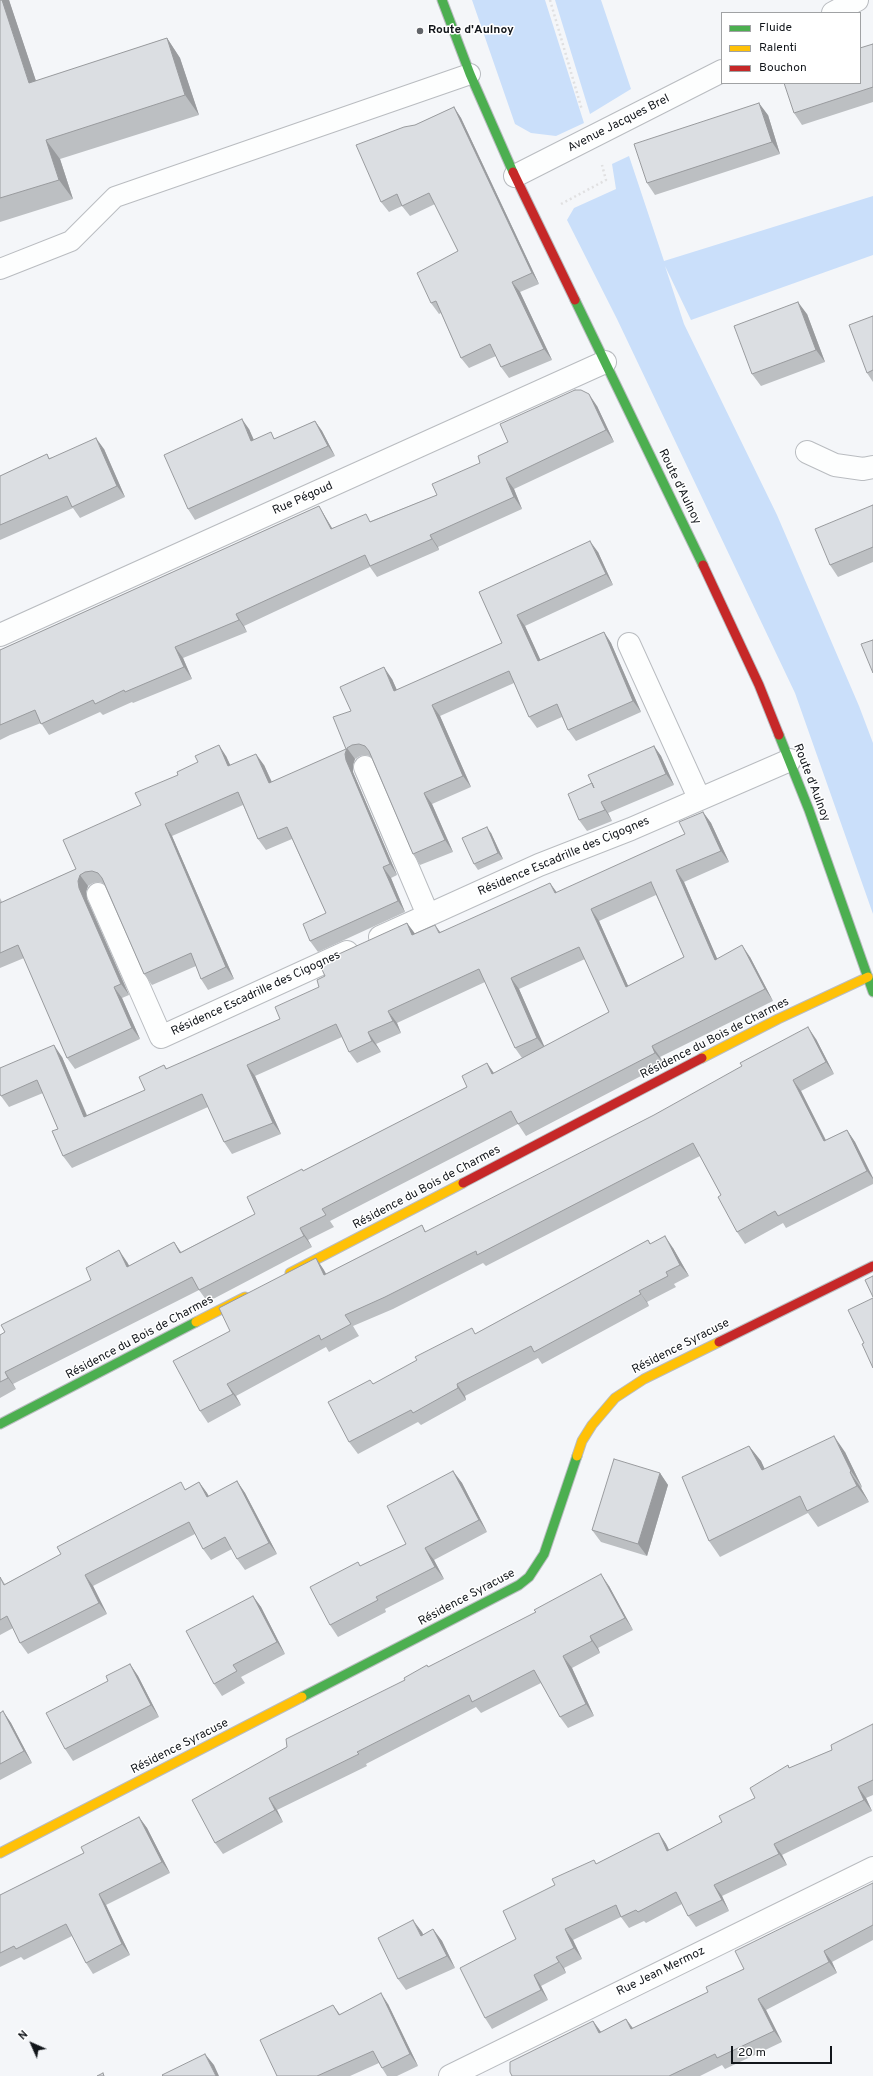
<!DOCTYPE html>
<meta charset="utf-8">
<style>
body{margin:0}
#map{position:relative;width:873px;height:2076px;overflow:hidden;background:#f4f6f9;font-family:Overpass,sans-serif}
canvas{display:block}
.legend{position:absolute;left:721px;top:12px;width:140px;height:72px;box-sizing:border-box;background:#fff;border:1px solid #a0a2a4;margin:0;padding:5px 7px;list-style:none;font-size:12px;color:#12161b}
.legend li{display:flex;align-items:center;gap:8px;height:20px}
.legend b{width:20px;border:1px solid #a0a2a4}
.north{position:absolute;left:12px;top:2024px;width:40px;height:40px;-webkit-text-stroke:3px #fff;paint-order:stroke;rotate:315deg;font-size:11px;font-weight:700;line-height:16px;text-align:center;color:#12161b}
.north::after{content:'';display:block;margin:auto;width:14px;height:18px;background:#12161b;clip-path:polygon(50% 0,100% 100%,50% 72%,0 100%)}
.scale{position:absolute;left:731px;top:2046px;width:101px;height:18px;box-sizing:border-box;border:2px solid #12161b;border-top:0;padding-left:5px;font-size:12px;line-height:14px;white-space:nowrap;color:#12161b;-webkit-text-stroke:3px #fff;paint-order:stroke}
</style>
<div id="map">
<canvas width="873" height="2076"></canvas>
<ul class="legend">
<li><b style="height:5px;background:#4caf50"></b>Fluide</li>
<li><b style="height:5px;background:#ffc107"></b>Ralenti</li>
<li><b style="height:5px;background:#c62828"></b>Bouchon</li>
</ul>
<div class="north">N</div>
<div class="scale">20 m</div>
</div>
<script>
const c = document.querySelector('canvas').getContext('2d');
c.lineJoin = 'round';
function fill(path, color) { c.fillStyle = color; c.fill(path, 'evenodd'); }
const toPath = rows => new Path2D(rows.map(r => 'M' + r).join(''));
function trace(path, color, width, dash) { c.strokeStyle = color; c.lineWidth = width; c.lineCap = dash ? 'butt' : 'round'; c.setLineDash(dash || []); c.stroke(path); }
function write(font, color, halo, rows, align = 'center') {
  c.font = font + ' Overpass,sans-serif'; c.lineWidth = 3; c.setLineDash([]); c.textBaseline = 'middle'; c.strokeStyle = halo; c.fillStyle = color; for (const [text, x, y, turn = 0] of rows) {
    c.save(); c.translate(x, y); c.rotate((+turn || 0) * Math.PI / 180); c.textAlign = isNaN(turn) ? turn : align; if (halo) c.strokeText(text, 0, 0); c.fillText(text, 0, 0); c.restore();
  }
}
fill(toPath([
 [472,0,545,0,584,123,556,136,531,133,515,124],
 [555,0,601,0,631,89,590,114],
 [629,156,664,261,873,196,873,255,691,320,665,266,684,324,777,515,859,706,873,743,873,914,795,693,617,319,567,220,574,208,616,189,612,164]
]), '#cadffa');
const lane = toPath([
 [0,269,71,241,115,197,470,74]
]);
const street = toPath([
 [833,13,857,0],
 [515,176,722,71],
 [807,452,835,465,863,469,873,467],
 [0,635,605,362],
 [629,644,699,798],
 [365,767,428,915],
 [98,894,161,1037,347,952],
 [380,937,539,865,631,829,790,760],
 [450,2076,873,1868]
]);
const fast = toPath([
 [442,0,470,74,513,172],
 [575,300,703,565],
 [779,735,809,810,873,992],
 [0,1424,196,1322],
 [302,1697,519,1585,529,1577,544,1554,577,1456]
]);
const slow = toPath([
 [702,1058,778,1019,868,977],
 [290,1273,463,1183],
 [196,1322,245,1297],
 [577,1456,582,1441,592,1425,615,1398,644,1379,719,1342],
 [0,1853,302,1697]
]);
const jam = toPath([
 [513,172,575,300],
 [703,565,759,685,779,735],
 [463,1183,702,1058],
 [719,1342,873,1266]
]);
trace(lane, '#b9bcc0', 22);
trace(street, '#b9bcc0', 24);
trace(fast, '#b9bcc0', 11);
trace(slow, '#b9bcc0', 11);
trace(jam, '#b9bcc0', 11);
trace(toPath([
 [550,0,582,110],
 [561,204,606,180,602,165]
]), '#e0e0e1', 2.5, [2, 3]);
trace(lane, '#fdfefe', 20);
trace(street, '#fdfefe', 22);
trace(fast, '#4caf50', 9);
trace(slow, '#ffc107', 9);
trace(jam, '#c62828', 9);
fill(toPath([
 [0,0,9,0,36,81,167,38,180,58,199,115,60,159,73,199,0,222],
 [873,44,873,102,802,125,794,113],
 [454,107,461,118,539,284,520,292,552,360,509,378,501,367,496,356,469,368,461,358,441,313,439,314,431,303,458,251,435,204,410,216,402,206,389,212,381,202,415,125],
 [768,115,780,154,655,195,647,183],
 [807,314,825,362,761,386,752,374],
 [873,316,873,382,867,373],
 [597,406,614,442,514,489,522,509,438,547,439,550,377,577,370,567,244,626,247,632,183,658,192,679,133,703,132,702,103,715,100,712,49,735,41,723,10,735,0,740,0,650,319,506,326,518,332,528,371,521,437,495,480,463],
 [315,421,322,431,335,456,195,520,188,509,249,429,253,440,276,438],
 [104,449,125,497,80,518,73,508,0,540,0,476,47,454,49,458],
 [873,505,873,562,838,577,830,565],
 [598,552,613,585,525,626,540,660,604,632,611,643,641,712,576,741,568,730,562,717,537,728,529,717,514,683,440,716,471,787,432,804,453,852,420,865,413,854,371,757,367,755,360,756,355,759,353,765,353,772,397,875,391,878,405,912,318,952,310,941,326,913,292,839,266,850,258,839,243,805,172,836,234,979,208,990,201,979,196,966,152,985,144,974,104,884,100,882,93,883,88,886,86,892,87,899,129,995,122,998,140,1039,75,1069,67,1058,24,958,0,968,0,898,2,902,76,869,141,805,226,756,230,765,264,765,272,782,346,749,351,711,392,679,397,690,502,643,479,592],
 [654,746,661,756,674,785,608,813,612,821,587,831,579,820,592,783],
 [703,812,711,823,729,862,684,882,717,959,750,957,773,1001,660,1057,664,1064,526,1136,518,1124,330,1221,334,1227,308,1240,312,1247,215,1298,207,1301,199,1290,13,1384,16,1389,0,1398,0,1335,127,1262,129,1266,174,1242,181,1252,255,1214,303,1171,467,1087,487,1063,494,1073,522,1058,515,1048,485,982,397,1023,401,1033,376,1044,381,1052,357,1063,349,1052,342,1037,255,1076,281,1134,232,1154,224,1142,208,1107,72,1168,63,1156,58,1129,43,1093,9,1107,1,1096,62,1057,87,1115,145,1090,164,1065,167,1069,280,1019,319,987,325,976,407,923,415,934,440,932,557,893,685,834],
 [656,895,684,957,628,986,599,921],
 [585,959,609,1012,544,1047,519,989],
 [491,833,503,859,478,870,474,864],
 [816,1039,834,1074,801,1091,826,1140,847,1130,855,1142,873,1178,873,1184,786,1228,783,1223,745,1244,737,1232,721,1195,700,1156,486,1266,483,1263,393,1309,353,1326,359,1336,329,1352,326,1347,236,1396,241,1405,208,1423,200,1411,230,1331,316,1258,326,1274,422,1225,426,1232],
 [648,1240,651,1244,673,1248,689,1276,674,1284,676,1287,647,1302,649,1306,542,1364,538,1358,465,1396,466,1400,421,1425,418,1422,358,1454,349,1442,373,1384,475,1334],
 [749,1446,761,1461,764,1469,845,1452,862,1487,861,1488,869,1502,818,1527,808,1513,720,1557,709,1541],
 [453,1471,462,1483,487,1532,434,1560,444,1579,385,1609,386,1612,338,1637,330,1625,360,1566,406,1544],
 [660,1473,668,1485,647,1556,601,1542,592,1530],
 [237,1481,245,1493,277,1554,245,1570,237,1559,232,1549,211,1560,203,1549,195,1534,93,1586,107,1614,28,1654,20,1643,13,1628,0,1635,0,1577,5,1584,199,1482,209,1496],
 [609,1586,633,1630,598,1648,600,1653,572,1668,594,1716,568,1728,560,1717,541,1683,481,1713,476,1707,366,1764,367,1766,277,1810,283,1822,223,1854,215,1843,287,1747,428,1667],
 [253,1596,261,1607,285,1654,241,1677,245,1683,222,1696,214,1684],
 [130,1664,138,1676,159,1717,73,1761,65,1749,108,1681],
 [3,1711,11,1723,32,1763,0,1780,0,1713],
 [873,1724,873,1795,866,1798,872,1811,782,1855,787,1865,722,1896,729,1911,696,1927,688,1916,682,1904,646,1923,644,1921,629,1928,621,1917,573,1940,582,1959,564,1968,566,1973,541,1986,548,2000,492,2029,485,2018,516,1939,596,1864,659,1833,666,1844,669,1850,722,1822,755,1798,788,1765,789,1768,832,1750],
 [139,1817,147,1828,170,1873,106,1905,130,1955,93,1974,86,1963,72,1936,24,1960,21,1957,0,1967,0,1895,84,1853],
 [873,1883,873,1940,832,1962,837,1973,766,2010,782,2042,725,2069,722,2065,700,2076,512,2076,593,2021,601,2032,626,2019,633,2028,708,1992],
 [433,1929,442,1941,455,1968,406,1990,398,1979,422,1932,423,1935],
 [388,2004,418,2066,397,2076,387,2076,382,2068,379,2063,350,2076,277,2076,340,2014]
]), '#bcbfc2');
fill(toPath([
 [2,0,9,0,43,102,29,83],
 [167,38,180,58,199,115,185,95],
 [759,103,768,115,780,154,772,142],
 [454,107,461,118,539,284,532,273],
 [46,140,60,159,73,199,59,180],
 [512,282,520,292,552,360,544,349],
 [798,302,807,314,825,362,816,350],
 [589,394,597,406,614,442,606,430],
 [242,419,249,429,259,451,251,441],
 [315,421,322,431,335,456,328,446],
 [96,438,104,449,125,497,117,486],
 [506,478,514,489,522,509,514,497],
 [319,506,326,518,339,540,331,529],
 [430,535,438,547,439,550,432,539],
 [590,541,598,552,613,585,606,574],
 [236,614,244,626,247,632,239,620],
 [517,615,525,626,546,672,538,661],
 [604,632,611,643,641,712,633,701],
 [175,647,183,658,192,679,184,667],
 [384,667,392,679,402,702,394,691],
 [432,705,440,716,471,787,463,776],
 [219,745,226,756,236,777,228,766],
 [654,746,661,756,674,785,666,774],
 [347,748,355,759,353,765,353,772,397,875,390,864,346,760,345,754],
 [256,754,264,765,277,794,269,783],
 [424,793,432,804,453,852,445,840],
 [601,802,608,813,612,821,605,810],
 [703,812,711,823,729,862,721,851],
 [165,824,172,836,234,979,226,967],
 [487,827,491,833,503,859,498,853],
 [383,867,391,878,405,912,398,901],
 [676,870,684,882,723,972,715,960],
 [80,875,88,886,86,892,87,899,129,995,121,984,79,888,78,881],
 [550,883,558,894,555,893],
 [591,909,599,921,634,999,626,987],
 [407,923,416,935,412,935],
 [435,925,443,936,439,933],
 [742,945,750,957,773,1001,765,989],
 [511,978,519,989,546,1050,537,1038],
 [114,987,122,998,140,1039,132,1028],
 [388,1011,397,1023,401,1033,393,1021],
 [808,1027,816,1039,834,1074,826,1062],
 [368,1032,376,1044,381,1052,372,1041],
 [54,1045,62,1057,92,1128,84,1117],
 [652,1046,660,1057,664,1064,655,1053],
 [487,1063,495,1075,492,1074],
 [247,1065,255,1076,281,1134,273,1123],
 [793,1080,801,1091,832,1153,824,1141],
 [847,1130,855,1142,873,1178,873,1179,867,1171],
 [300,1228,308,1240,312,1247,304,1236],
 [665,1236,673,1248,689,1276,680,1265],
 [174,1242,182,1254,180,1253],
 [119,1250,127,1262,136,1278,127,1267],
 [316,1258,324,1270,333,1287,324,1275],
 [639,1291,647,1302,649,1306],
 [5,1372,13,1384,16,1389,8,1378],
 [227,1384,236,1396,241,1405,233,1394],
 [457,1384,465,1396,466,1400,458,1388],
 [834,1436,845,1452,862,1487,851,1471],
 [749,1446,761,1461,773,1486,762,1470],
 [453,1471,462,1483,487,1532,479,1520],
 [850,1472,861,1488,869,1502,857,1486],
 [660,1473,668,1485,647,1556,638,1544],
 [237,1481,245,1493,277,1554,269,1543],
 [199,1482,207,1493,215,1509,207,1497],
 [425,1548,434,1560,444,1579,435,1567],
 [601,1574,609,1586,633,1630,625,1618],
 [85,1575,93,1586,107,1614,99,1603],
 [253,1596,261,1607,285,1654,277,1642],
 [590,1636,598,1648,600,1653,592,1641],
 [563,1656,572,1668,594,1716,586,1704],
 [130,1664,138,1676,159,1717,151,1705],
 [3,1711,11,1723,32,1763,24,1751],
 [858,1787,866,1798,872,1811,864,1800],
 [269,1798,277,1810,283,1822,275,1810],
 [139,1817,147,1828,170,1873,162,1862],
 [659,1833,666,1844,675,1862,667,1851],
 [774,1844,782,1855,787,1865,779,1854],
 [714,1885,722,1896,729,1911,722,1900],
 [99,1894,106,1905,130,1955,122,1944],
 [413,1920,422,1932,429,1948,421,1936],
 [433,1929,442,1941,455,1968,447,1956],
 [565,1929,573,1940,582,1959,574,1948],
 [824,1951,832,1962,837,1973,829,1962],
 [556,1957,564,1968,566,1973,559,1962],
 [534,1975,541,1986,548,2000,541,1990],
 [381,1993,388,2004,418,2066,410,2054],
 [758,1999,766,2010,782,2042,774,2031],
 [333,2005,341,2016,339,2015],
 [626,2019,634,2030,631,2029],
 [593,2021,601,2032,599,2033],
 [205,2054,214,2065,219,2076,216,2076]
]), '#999b9e');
const building = toPath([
 [0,0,2,0,29,83,167,38,185,95,46,140,59,180,0,198,0,0],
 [873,44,873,87,794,113,784,83,860,83,860,48,873,44],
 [759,103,772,142,647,183,634,144,759,103],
 [454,107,532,273,512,282,544,349,501,367,490,344,461,358,436,301,431,303,417,273,458,251,429,193,402,206,397,194,381,202,356,145,404,127,415,125,454,107],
 [798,302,816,350,752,374,734,326,798,302],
 [873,316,873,370,867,373,849,325,873,316],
 [575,390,581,390,589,394,606,430,506,478,514,497,430,535,432,539,370,566,365,555,236,614,239,620,175,647,184,667,125,692,124,690,95,704,93,700,41,724,35,710,0,725,0,650,319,506,331,529,366,514,370,522,437,495,432,484,480,463,478,456,508,442,500,424,575,390],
 [242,419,251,441,271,432,274,439,315,421,328,446,188,509,164,455,242,419],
 [96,438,117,486,72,507,67,496,0,525,0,476,47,454,49,459,96,438],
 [873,505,873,547,830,565,815,529,873,505],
 [590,541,606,574,517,615,538,661,604,632,633,701,568,730,557,704,529,717,509,671,432,705,463,776,424,793,445,840,413,854,369,751,365,746,359,744,352,745,347,748,345,754,346,760,390,864,383,867,398,901,310,941,303,924,326,913,287,827,258,839,238,792,165,824,226,967,201,979,191,953,144,974,102,878,98,873,92,871,85,872,80,875,78,881,79,888,121,984,114,987,132,1028,67,1058,18,945,0,953,0,903,76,869,63,840,141,805,135,793,178,775,177,772,198,762,195,756,219,745,228,766,256,754,269,783,346,749,333,717,351,711,340,687,384,667,394,691,502,643,479,592,590,541],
 [873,640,873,673,861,644,873,640],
 [654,746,666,774,601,802,605,810,579,820,568,794,592,783,594,788,588,775,654,746],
 [703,812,721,851,676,870,715,960,742,945,765,989,652,1046,655,1053,518,1124,511,1111,322,1209,326,1215,300,1228,304,1236,207,1286,199,1290,192,1277,5,1372,8,1378,0,1382,0,1335,5,1332,1,1325,91,1280,86,1268,119,1250,127,1267,174,1242,180,1253,255,1214,247,1197,302,1169,303,1171,467,1087,462,1076,487,1063,492,1074,609,1012,579,947,511,978,537,1038,515,1048,479,969,388,1011,393,1021,368,1032,372,1041,349,1052,336,1024,247,1065,273,1123,224,1142,202,1094,63,1156,52,1131,58,1129,37,1080,1,1096,0,1094,0,1068,54,1045,84,1117,145,1090,139,1077,164,1065,166,1069,280,1019,275,1007,319,987,317,980,325,976,319,963,407,923,412,935,435,925,439,933,550,883,555,893,685,834,679,822,703,812],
 [651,882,684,957,626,987,591,909,651,882],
 [487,827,498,853,474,864,462,838,487,827],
 [808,1027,826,1062,793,1080,824,1141,847,1130,867,1171,778,1216,775,1211,737,1232,718,1197,721,1195,693,1143,477,1255,476,1251,385,1297,345,1315,351,1324,321,1340,319,1335,227,1384,233,1394,200,1411,173,1361,230,1331,219,1308,316,1258,324,1275,422,1225,425,1232,654,1115,742,1066,740,1063,808,1027],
 [665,1236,680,1265,666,1272,668,1276,639,1291,641,1294,534,1352,531,1346,457,1384,458,1388,413,1413,411,1410,349,1442,328,1402,370,1380,373,1384,417,1360,415,1357,472,1328,475,1334,648,1240,650,1244,665,1236],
 [873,1276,873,1297,865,1280,873,1276],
 [873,1298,873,1368,862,1344,864,1343,848,1310,873,1298],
 [834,1436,851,1471,850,1472,857,1486,807,1511,800,1496,709,1541,682,1477,749,1446,762,1470,834,1436],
 [614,1459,660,1473,638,1544,592,1530,614,1459],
 [453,1471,479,1520,425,1548,435,1567,376,1597,378,1600,330,1625,310,1587,358,1562,360,1566,406,1544,387,1506,453,1471],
 [237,1481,269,1543,237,1559,225,1537,203,1549,189,1522,85,1575,99,1603,20,1643,7,1616,0,1620,0,1577,4,1585,61,1554,57,1547,181,1482,185,1490,199,1482,207,1497,237,1481],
 [601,1574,625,1618,590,1636,592,1641,563,1656,586,1704,560,1717,534,1670,472,1702,469,1695,357,1752,359,1754,269,1798,275,1810,215,1843,192,1800,287,1747,286,1739,405,1680,404,1678,427,1665,428,1667,536,1612,534,1610,601,1574],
 [253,1596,277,1642,233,1665,237,1671,214,1684,186,1631,253,1596],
 [130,1664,151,1705,65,1749,46,1713,108,1681,106,1676,130,1664],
 [3,1711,24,1751,0,1764,0,1713,3,1711],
 [873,1724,873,1780,858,1787,864,1800,774,1844,779,1854,714,1885,722,1900,688,1916,676,1892,638,1912,636,1910,621,1917,616,1905,565,1929,574,1948,556,1957,559,1962,534,1975,541,1990,485,2018,460,1968,516,1939,503,1911,555,1885,552,1879,594,1860,596,1864,655,1834,659,1833,667,1851,722,1822,719,1816,755,1798,750,1788,788,1765,789,1768,832,1750,831,1745,873,1724],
 [139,1817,162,1862,99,1894,122,1944,86,1963,66,1924,16,1949,14,1946,0,1953,0,1895,84,1853,81,1847,139,1817],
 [873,1883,873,1925,824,1951,829,1962,758,1999,774,2031,717,2058,715,2054,669,2076,512,2076,510,2072,510,2062,593,2021,599,2033,626,2019,631,2029,708,1992,706,1987,744,1969,735,1951,873,1883],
 [413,1920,421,1936,433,1929,447,1956,398,1979,378,1938,413,1920],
 [381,1993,410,2054,382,2068,373,2051,317,2076,277,2076,260,2040,333,2005,339,2015,381,1993],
 [205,2054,216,2076,163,2076,162,2075,205,2054],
 [103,2073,104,2076,97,2076,103,2073]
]);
fill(building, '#dbdee2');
trace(building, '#999b9e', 1);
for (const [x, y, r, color] of [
 [420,31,4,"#616469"]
]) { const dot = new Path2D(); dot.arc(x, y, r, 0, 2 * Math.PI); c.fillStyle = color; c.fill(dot); trace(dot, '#fff', 1.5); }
write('bold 12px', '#12161b', '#fff', [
 ["Route d'Aulnoy",428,31]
], 'left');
write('12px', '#12161b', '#fff', [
 ["Avenue Jacques Brel",619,124,-27],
 ["Route d'Aulnoy",679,487,64],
 ["Rue Pégoud",303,499,-24],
 ["Route d'Aulnoy",811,783,69],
 ["Résidence Escadrille des Cigognes",564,857,-23],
 ["Résidence Escadrille des Cigognes",256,994,-25],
 ["Résidence du Bois de Charmes",715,1039,-27],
 ["Résidence du Bois de Charmes",427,1188,-28],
 ["Résidence du Bois de Charmes",140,1338,-28],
 ["Résidence Syracuse",681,1347,-27],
 ["Résidence Syracuse",467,1598,-28],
 ["Résidence Syracuse",180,1747,-27],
 ["Rue Jean Mermoz",661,1972,-26]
]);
</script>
